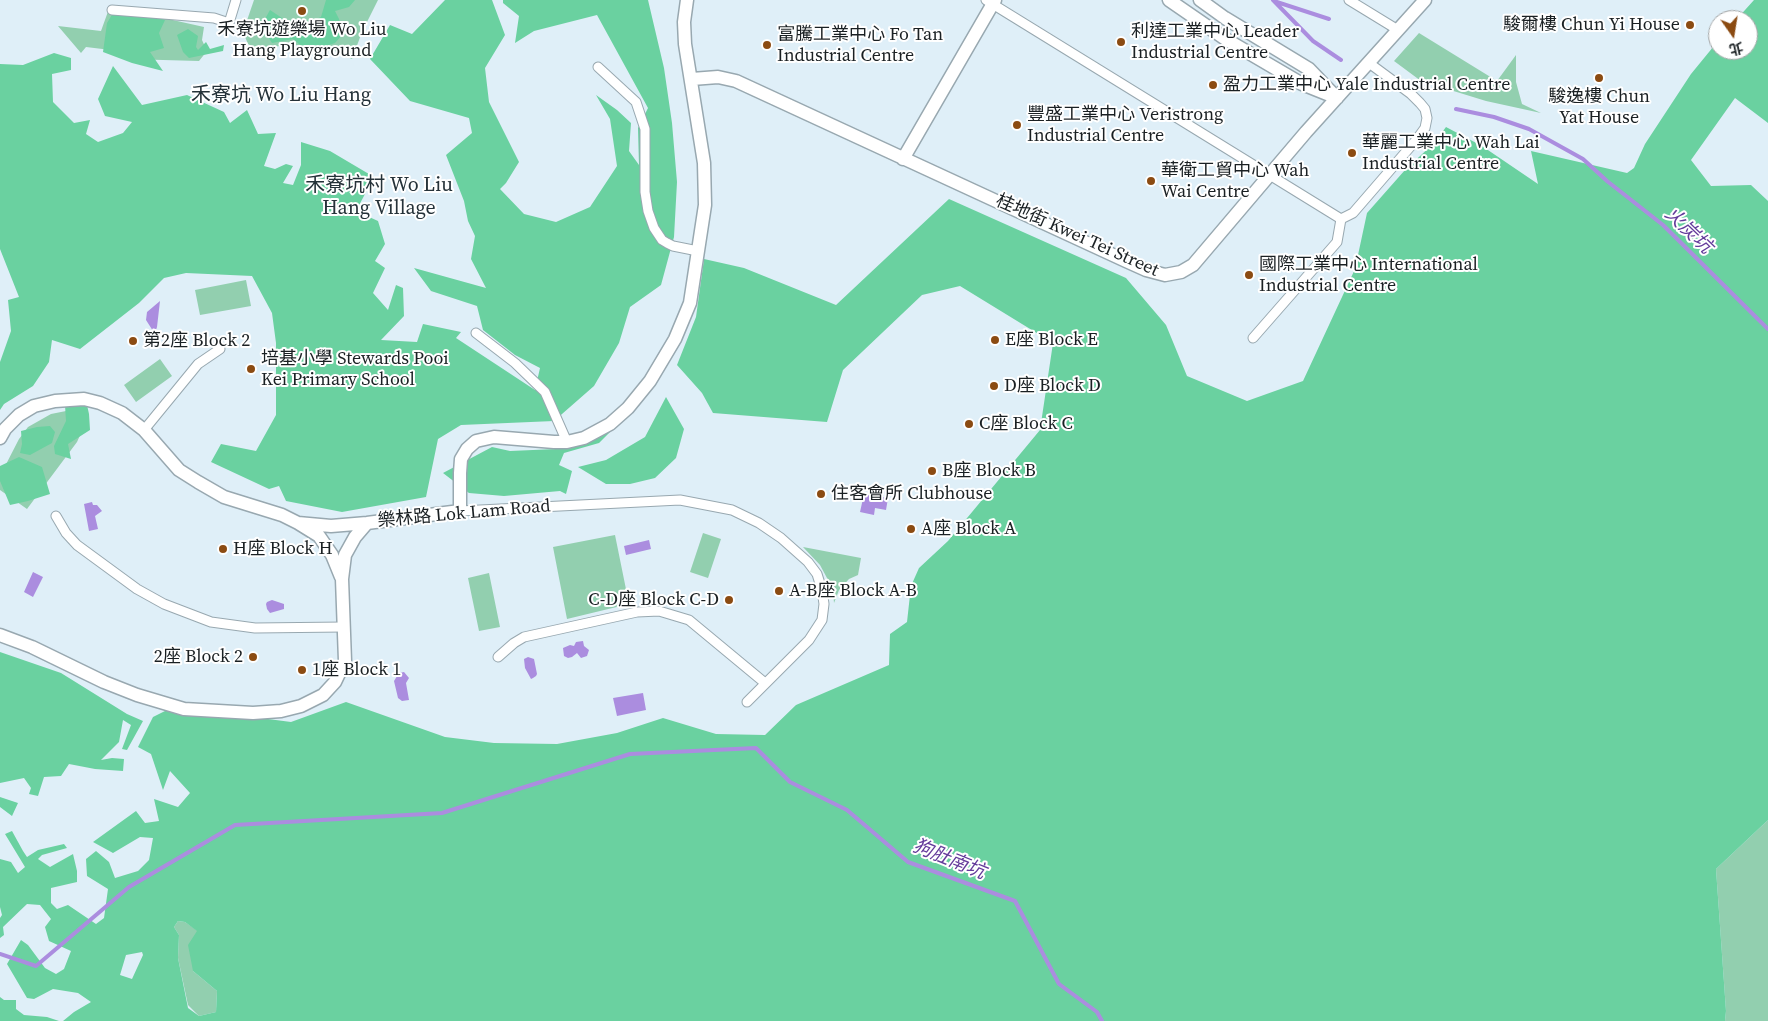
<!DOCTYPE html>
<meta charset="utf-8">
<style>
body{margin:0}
#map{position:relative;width:1768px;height:1021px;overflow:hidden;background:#dfeff8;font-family:"Source Serif 4","Noto Sans TC",serif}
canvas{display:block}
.north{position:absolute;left:1708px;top:10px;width:50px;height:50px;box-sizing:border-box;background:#fff;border:1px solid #a3a6a7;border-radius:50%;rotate:167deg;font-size:14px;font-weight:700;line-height:20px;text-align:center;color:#1a2023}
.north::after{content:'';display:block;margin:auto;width:18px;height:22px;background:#8b4b12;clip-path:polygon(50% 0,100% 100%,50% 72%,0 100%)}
</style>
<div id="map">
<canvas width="1768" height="1021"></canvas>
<div class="north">北</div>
</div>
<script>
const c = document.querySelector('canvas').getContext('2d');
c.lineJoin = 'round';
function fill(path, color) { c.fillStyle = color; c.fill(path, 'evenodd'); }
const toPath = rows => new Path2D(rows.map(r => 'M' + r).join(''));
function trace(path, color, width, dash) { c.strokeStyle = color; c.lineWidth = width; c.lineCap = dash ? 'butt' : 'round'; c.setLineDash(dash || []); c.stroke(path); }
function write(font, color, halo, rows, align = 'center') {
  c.font = font + ' "Source Serif 4","Noto Sans TC",serif'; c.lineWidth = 4; c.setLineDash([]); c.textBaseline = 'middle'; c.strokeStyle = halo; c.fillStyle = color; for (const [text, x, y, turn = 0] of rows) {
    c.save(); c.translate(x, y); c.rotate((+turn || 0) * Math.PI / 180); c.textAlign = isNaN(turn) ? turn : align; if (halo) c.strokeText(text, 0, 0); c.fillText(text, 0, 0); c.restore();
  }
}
fill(toPath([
 [254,0,378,0,362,32,352,59,328,48,297,45,266,47,258,50,248,44,243,32],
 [110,6,204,27,202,40,207,51,199,61,127,59,127,52,86,47,81,53,58,26,101,31],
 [1419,33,1497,81,1516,55,1516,82,1522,104,1541,113,1486,101,1421,81,1394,61],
 [246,280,251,306,200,315,195,290],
 [160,359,172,376,136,402,124,385],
 [81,408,87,420,77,442,27,509,0,490,0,476,19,439,28,427,51,414],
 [703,533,721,539,708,578,690,572],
 [615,535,629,604,567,619,553,547],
 [803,547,861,558,858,575,849,579,839,590,834,603,833,591,827,578,820,565],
 [489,573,500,627,479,631,468,578],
 [1768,820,1768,1021,1725,1021,1726,1011,1716,869],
 [178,921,185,922,198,931,193,971,217,991,216,1012,199,1016,188,1005,178,958,179,935,174,927]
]), '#92cfaf');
fill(toPath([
 [326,0,355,0,349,7,335,11,339,19,343,34,335,43,317,49,305,49,293,39,272,43,261,26,270,10,285,20,303,25,321,17],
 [445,0,492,0,505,35,485,68,489,102,519,162,506,183,500,189,524,214,556,222,590,207,617,166,610,119,596,95,617,110,631,123,629,151,639,165,638,128,648,108,597,15,534,31,515,43,519,16,503,3,503,0,648,0,664,68,672,123,677,182,674,237,661,285,630,307,619,343,594,386,554,421,461,425,438,439,426,497,342,512,286,501,279,486,269,489,211,462,221,444,256,451,276,415,276,343,272,313,252,276,186,273,164,278,139,303,80,349,52,340,49,362,33,386,4,404,0,410,0,362,11,331,8,300,19,297,0,249,0,64,23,65,54,53,71,58,71,70,52,74,53,102,74,123,90,120,86,134,98,142,123,133,132,122,105,116,98,99,113,66,142,105,187,95,224,112,230,123,247,110,258,134,276,133,264,166,275,169,286,164,293,166,283,183,293,185,301,165,301,142,330,151,374,177,356,211,378,221,385,244,375,261,385,268,373,293,388,310,396,285,403,288,404,316,381,340,417,342,423,324,461,332,456,338,535,390,540,368,515,355,483,330,477,306,431,291,414,268,486,288,471,259,475,236,468,221,464,201,446,155,472,133,469,118,410,101,370,59,390,25,412,34],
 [1754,0,1768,0,1768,123,1735,98,1691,160,1711,186,1751,185,1768,201,1768,820,1716,869,1726,1011,1725,1021,63,1021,74,1012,91,1002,78,993,53,989,34,999,27,998,7,964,21,940,28,945,45,968,56,974,64,969,71,951,49,941,45,927,51,919,40,905,27,904,3,927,4,935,0,938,0,918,2,915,0,907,0,859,11,862,18,873,25,867,5,834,12,831,23,851,27,857,38,850,64,844,67,848,42,855,38,859,50,867,73,854,77,871,77,882,51,888,51,903,57,909,68,905,96,924,104,918,108,889,87,876,86,859,96,851,109,862,115,878,138,871,149,860,153,838,140,837,113,853,93,842,136,811,145,823,159,821,154,799,178,807,190,793,170,771,163,790,151,754,138,747,153,717,169,709,230,714,291,722,346,702,445,737,494,743,557,744,617,733,663,718,716,734,765,735,796,705,889,665,890,634,907,622,911,586,919,568,948,541,1040,430,1053,343,960,286,922,295,843,370,827,422,713,413,702,393,677,365,696,317,704,259,744,268,836,305,949,199,1126,278,1166,325,1187,376,1247,401,1303,381,1355,269,1367,213,1405,170,1434,143,1446,127,1482,146,1538,184,1531,151,1627,173,1634,168,1645,144,1691,74,1718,41,1718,50,1748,50,1748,20,1736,20],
 [178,921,185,922,197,931,188,945,193,971,217,991,216,1012,199,1016,188,1008,178,958,179,935,174,927],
 [142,952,143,955,132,979,120,975,126,955],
 [132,10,165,20,159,33,164,48,150,52,163,71,132,63,103,52,107,23,113,13],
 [188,29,198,36,196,47,198,50,206,42,210,49,224,45,223,51,189,58,183,52,177,35],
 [666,397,684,429,676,458,655,478,630,484,606,484,578,467,606,460,645,437],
 [65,405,87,405,89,414,90,430,68,444,71,459,55,454,54,446,66,421],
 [50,426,55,432,52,443,30,455,20,453,22,444,21,431,37,427],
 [613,429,599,443,564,453,559,465,572,471,566,494,560,491,504,496,469,493,443,473,492,447,510,451,556,449],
 [19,457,42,467,50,494,28,501,10,505,0,481,0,466],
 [0,652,61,673,127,714,143,721,127,750,122,749,131,725,123,720,119,742,101,760,112,758,124,759,123,771,95,769,69,764,61,776,44,777,38,796,29,794,31,788,24,778,0,783],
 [0,797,18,803,12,816,0,807],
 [0,997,4,1000,16,1000,16,1009,24,1015,47,1017,59,1021,0,1021]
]), '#6ad1a0');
fill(toPath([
 [160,301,157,327,156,330,153,331,146,320,147,312],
 [864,494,888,498,886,510,875,508,874,515,860,512],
 [92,502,93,505,97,505,102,511,95,516,98,529,89,531,84,504],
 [649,540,651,549,626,555,624,546],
 [33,572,43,577,33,597,24,592],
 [272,600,284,604,284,609,270,613,267,609,266,604,267,602],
 [583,641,584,646,589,650,587,656,581,658,577,653,572,657,568,658,564,656,563,648,570,645,574,646,576,642],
 [528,657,534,659,537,674,536,676,533,678,531,679,525,668,524,659],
 [404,672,409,678,406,683,409,700,402,701,398,698,394,681,399,673],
 [643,693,646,710,617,716,613,698]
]), '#ab8ddf');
trace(toPath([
 [1273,0,1313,41,1341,60],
 [1274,1,1329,19],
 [1456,109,1494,117,1529,129,1583,159,1607,181,1663,225,1768,329],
 [0,954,36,966,129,887,235,825,442,813,630,754,756,748,790,782,847,810,908,862,1015,901,1059,984,1097,1012,1102,1021]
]), '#ab8ddf', 4);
const street = toPath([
 [986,0,1341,219,1353,213,1417,139,1425,128,1427,118,1425,109,1420,103,1411,94,1369,63],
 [1349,0,1398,30],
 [112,10,214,18,229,23],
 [225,29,229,23,236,0],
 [598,67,636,102,645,129,645,192,648,211,654,228,662,240,667,243,673,246,698,251],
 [476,333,515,363,545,392,567,442],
 [1253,338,1337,242,1341,219],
 [144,430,198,364,220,349],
 [460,511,680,500,732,510,759,523,781,538,808,562,817,574,822,590,824,604,822,620,809,640,747,702],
 [56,516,66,533,77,545,137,589,164,604,211,622,255,628,344,627],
 [498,657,514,643,524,637,637,612,659,611,689,620,765,683]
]);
const secondary = toPath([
 [1169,0,1227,40,1302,84,1337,98],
 [1200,0,1225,18,1309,69,1333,94],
 [692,79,718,77,736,81,1126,261,1146,270,1165,275,1181,272,1193,265,1306,132,1425,0],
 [903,159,995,0],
 [0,438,5,429,19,415,34,406,55,401,84,399,100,403,122,413,144,430,179,470,198,482,224,497,282,515,298,523,319,536,332,555,341,577],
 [298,523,331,526,367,523,460,511,460,473,461,459,467,449,476,441,494,437,554,442,567,442,584,438,610,424,628,408,650,381,675,339,690,303,705,205,704,163,685,44,684,22,687,0],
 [0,635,32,647,104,682,137,695,184,709,253,713,281,711,301,706,323,695,335,682,345,661,342,579,345,555,355,537,367,523]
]);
trace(street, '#98a8b0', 11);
trace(secondary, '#98a8b0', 15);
trace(street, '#fff', 9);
trace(secondary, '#fff', 12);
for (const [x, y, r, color] of [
 [302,11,5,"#8b4b12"],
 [1690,25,5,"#8b4b12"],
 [1121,42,5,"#8b4b12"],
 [767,45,5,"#8b4b12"],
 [1599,78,5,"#8b4b12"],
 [1213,85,5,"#8b4b12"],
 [1017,125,5,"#8b4b12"],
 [1352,153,5,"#8b4b12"],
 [1151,181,5,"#8b4b12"],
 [1249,275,5,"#8b4b12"],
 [995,340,5,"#8b4b12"],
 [133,341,5,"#8b4b12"],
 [251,369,5,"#8b4b12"],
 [994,386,5,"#8b4b12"],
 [969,424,5,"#8b4b12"],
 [932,471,5,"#8b4b12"],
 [821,494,5,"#8b4b12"],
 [911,529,5,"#8b4b12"],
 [223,549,5,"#8b4b12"],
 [779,591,5,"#8b4b12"],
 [729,600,5,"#8b4b12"],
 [253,657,5,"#8b4b12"],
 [302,670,5,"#8b4b12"]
]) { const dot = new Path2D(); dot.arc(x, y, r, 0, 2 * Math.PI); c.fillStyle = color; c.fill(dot); trace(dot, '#fff', 2); }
write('18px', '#1a2023', '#fff', [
 ["駿爾樓 Chun Yi House",1680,25,"right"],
 ["禾寮坑遊樂場 Wo Liu",302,30,"center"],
 ["Hang Playground",302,51,"center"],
 ["利達工業中心 Leader",1131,32],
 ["Industrial Centre",1131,53],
 ["富騰工業中心 Fo Tan",777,35],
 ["Industrial Centre",777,56],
 ["盈力工業中心 Yale Industrial Centre",1223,85],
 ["駿逸樓 Chun",1599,97,"center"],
 ["Yat House",1599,118,"center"],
 ["豐盛工業中心 Veristrong",1027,115],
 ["Industrial Centre",1027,136],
 ["華麗工業中心 Wah Lai",1362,143],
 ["Industrial Centre",1362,164],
 ["華衛工貿中心 Wah",1161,171],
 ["Wai Centre",1161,192],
 ["國際工業中心 International",1259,265],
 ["Industrial Centre",1259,286],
 ["E座 Block E",1005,340],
 ["第2座 Block 2",143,341],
 ["培基小學 Stewards Pooi",261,359],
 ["Kei Primary School",261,380],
 ["D座 Block D",1004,386],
 ["C座 Block C",979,424],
 ["B座 Block B",942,471],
 ["住客會所 Clubhouse",831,494],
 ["A座 Block A",921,529],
 ["H座 Block H",233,549],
 ["A-B座 Block A-B",789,591],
 ["C-D座 Block C-D",719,600,"right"],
 ["2座 Block 2",243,657,"right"],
 ["1座 Block 1",312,670]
], 'left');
write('18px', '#1a2023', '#fff', [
 ["桂地街 Kwei Tei Street",1077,236,24],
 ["樂林路 Lok Lam Road",464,514,-5]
]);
write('italic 19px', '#643b9b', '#fff', [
 ["火炭坑",1688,231,44],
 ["狗肚南坑",949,860,22]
]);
write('20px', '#253239', '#fff', [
 ["禾寮坑 Wo Liu Hang",281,96],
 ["禾寮坑村 Wo Liu",379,186],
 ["Hang Village",379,209]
]);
</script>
